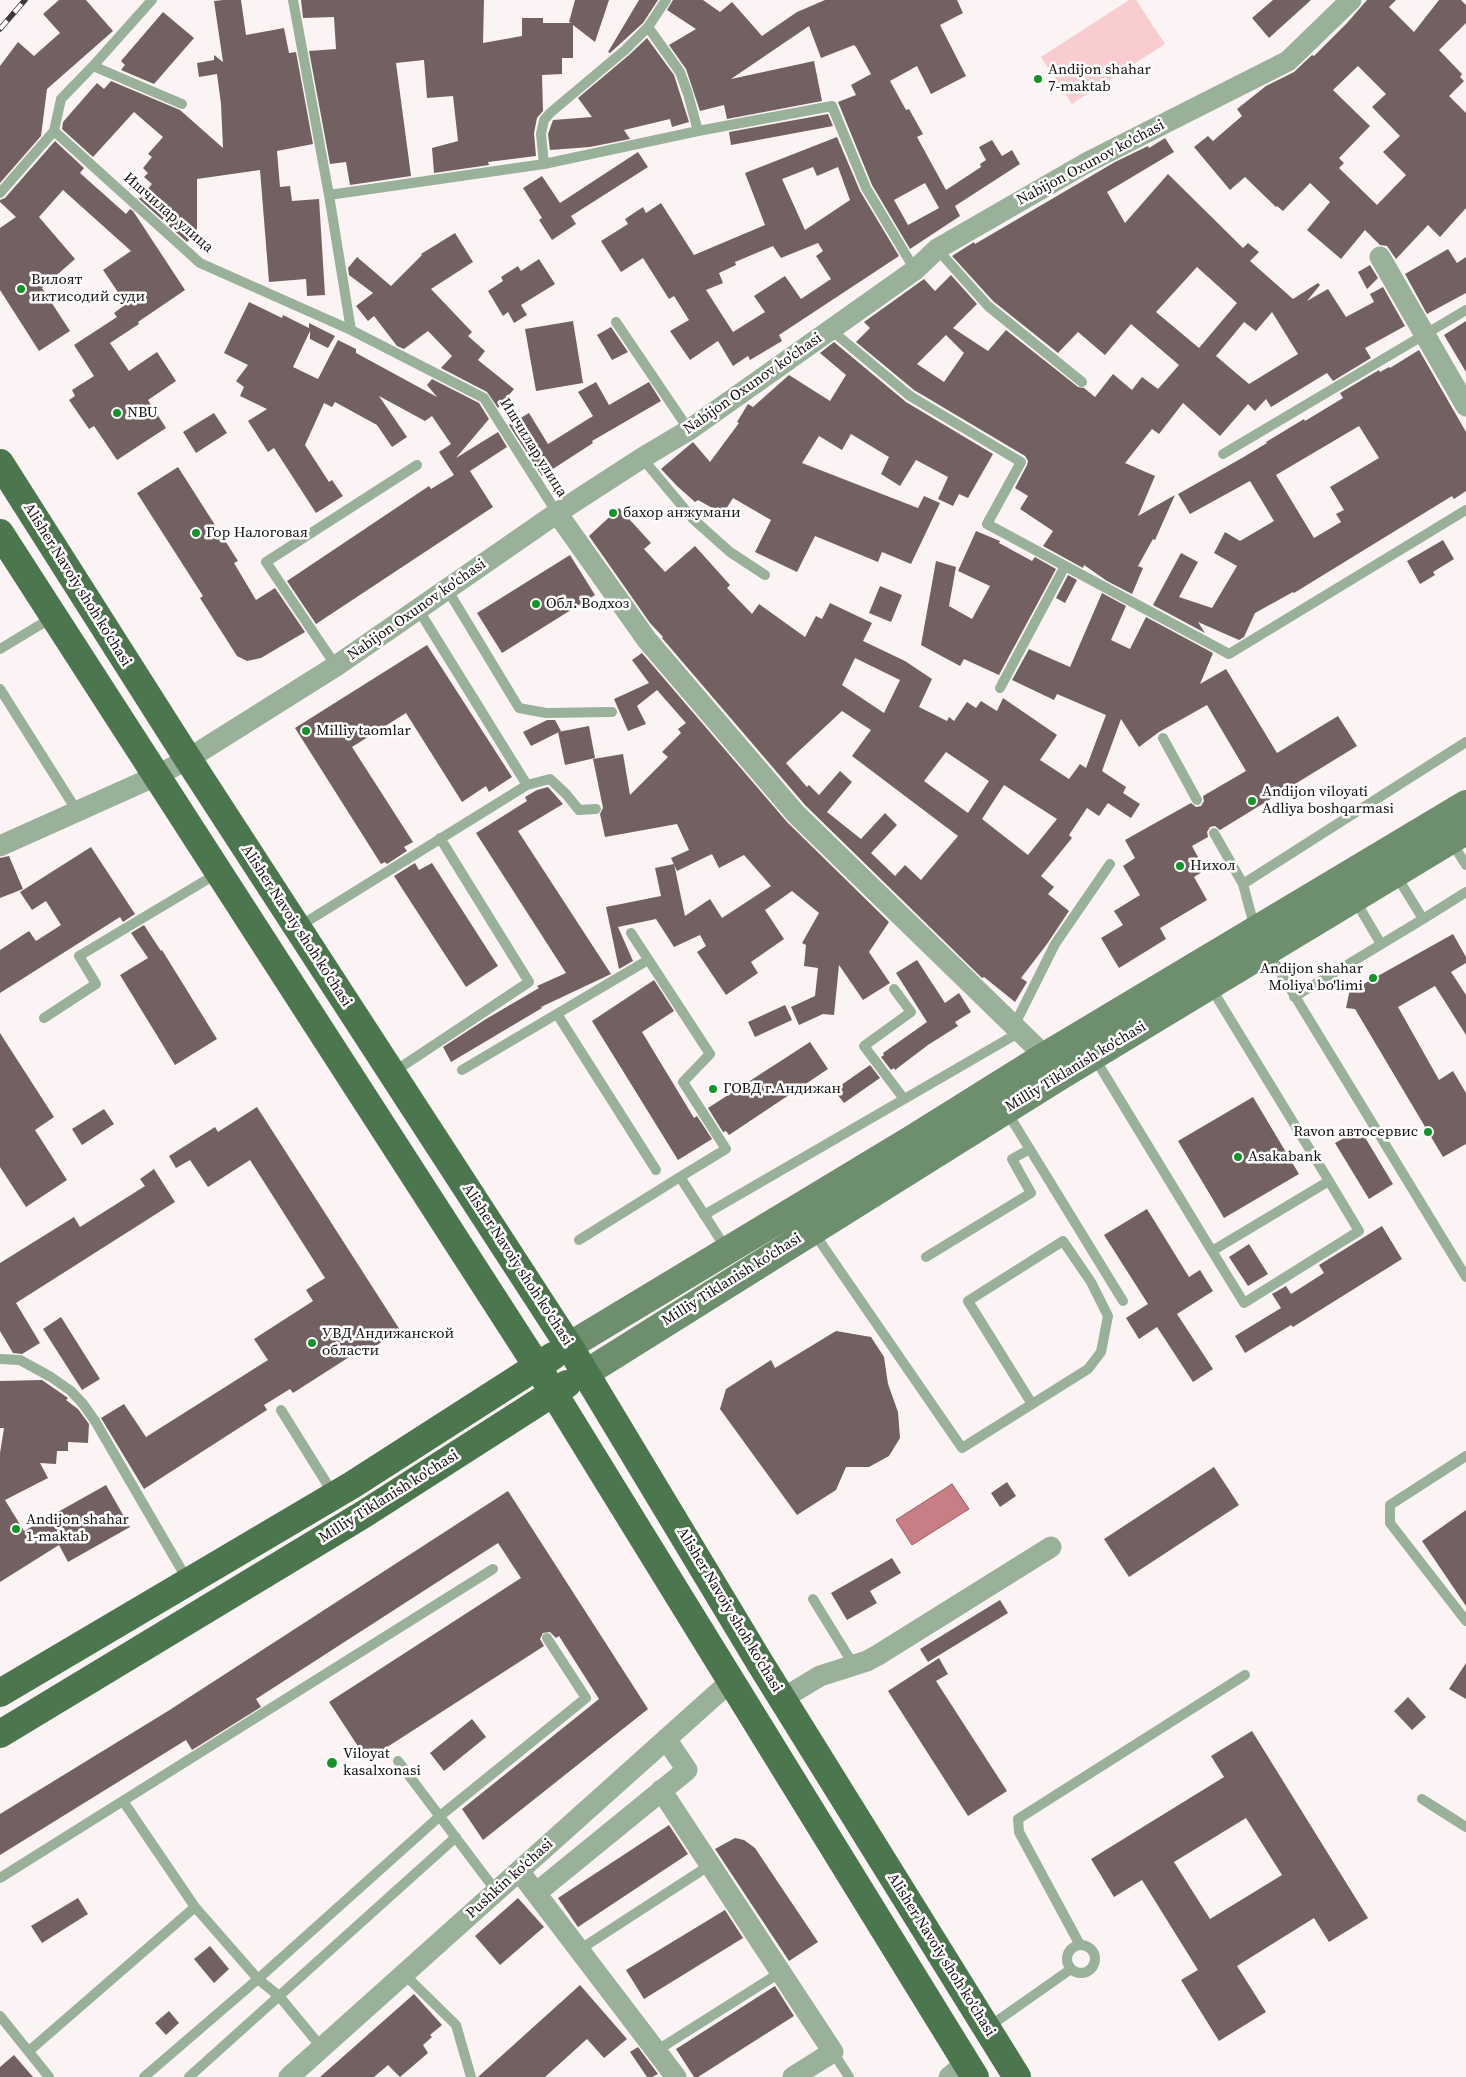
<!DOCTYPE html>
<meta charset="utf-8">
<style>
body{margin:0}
canvas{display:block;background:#fcf4f4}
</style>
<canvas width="1466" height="2077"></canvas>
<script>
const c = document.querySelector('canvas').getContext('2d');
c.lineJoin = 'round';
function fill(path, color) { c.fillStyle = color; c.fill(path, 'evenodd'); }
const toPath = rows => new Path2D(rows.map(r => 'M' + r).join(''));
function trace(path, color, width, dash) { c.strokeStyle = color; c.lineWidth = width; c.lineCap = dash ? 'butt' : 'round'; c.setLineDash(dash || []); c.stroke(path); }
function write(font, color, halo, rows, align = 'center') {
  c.font = font + ' "Source Serif 4",serif'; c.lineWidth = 5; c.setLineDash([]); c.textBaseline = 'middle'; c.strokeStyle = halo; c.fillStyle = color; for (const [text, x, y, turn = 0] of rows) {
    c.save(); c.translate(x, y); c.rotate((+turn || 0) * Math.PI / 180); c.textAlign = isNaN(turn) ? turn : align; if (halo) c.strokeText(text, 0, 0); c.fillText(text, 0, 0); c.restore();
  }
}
fill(toPath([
 [1129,0,1136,0,1165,44,1072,104,1041,57]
]), '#f9cccf');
const water = toPath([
 [952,1484,969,1509,912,1545,896,1520,952,1484]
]);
fill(water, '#c97e85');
trace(water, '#935d62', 1);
fill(toPath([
 [59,0,86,0,113,31,47,89,41,136,0,183,0,66,18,42,34,56,60,33,43,14],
 [223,0,241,0,246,35,284,28,289,53,296,52,313,144,277,151,280,187,290,186,292,201,319,199,325,295,307,296,306,279,269,282,260,170,197,179,197,229,195,235,187,242,139,199,152,184,144,177,148,173,143,168,152,157,148,154,163,137,134,112,93,157,62,129,63,122,97,83,104,89,111,81,180,110,223,148,221,104,217,74,199,77,197,63,214,60,214,55,223,62,214,1],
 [301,0,484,0,483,43,522,36,522,18,543,18,543,23,571,23,569,22,575,0,609,0,595,42,573,25,573,58,562,58,562,74,542,75,543,111,537,118,534,133,536,156,488,162,489,165,434,173,432,148,458,141,453,96,427,98,424,60,396,63,411,176,350,185,346,162,330,164,309,51,336,49,334,17,303,18],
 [639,0,658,0,643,23,610,53,608,52],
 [673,0,703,0,720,12,732,2,762,36,797,12,825,0,957,0,963,13,940,25,966,76,931,94,917,66,890,81,906,110,909,109,923,134,917,137,946,190,981,167,980,164,986,160,979,147,992,140,1002,156,1012,150,1020,164,955,206,960,216,910,249,872,185,838,102,856,95,851,85,871,74,856,47,854,45,821,58,809,26,731,79,814,61,822,101,727,119,724,105,700,111,686,69,669,45,696,29,667,10],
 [925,183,939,208,908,225,894,200],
 [1273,0,1311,0,1269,38,1252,18],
 [1367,0,1396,0,1389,7,1414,32,1439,0,1461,0,1466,5,1466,23,1439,50,1462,74,1460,77,1464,81,1449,96,1466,113,1466,208,1440,237,1428,225,1396,259,1387,246,1380,245,1365,230,1341,259,1307,230,1330,202,1310,183,1283,211,1277,206,1276,207,1245,177,1230,190,1194,147,1208,136,1213,141,1242,116,1237,109,1266,86,1294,72,1312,55,1314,56,1347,23],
 [1358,66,1386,94,1372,107,1400,136,1383,152,1406,175,1377,205,1339,168,1344,163,1339,158,1370,126,1333,90],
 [163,12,194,38,154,84,121,70,125,65,121,61],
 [647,38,674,75,689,122,672,127,670,119,624,130,630,139,590,147,550,150,548,134,553,120,592,117,578,98,629,55],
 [828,114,833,126,731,145,729,132],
 [837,137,860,191,899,256,779,335,782,341,750,360,748,356,733,366,718,341,690,360,670,331,689,320,674,296,669,299,643,258,621,272,601,241,628,224,625,219,643,207,646,213,661,203,694,255,765,225,745,173],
 [813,167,817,176,838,167,850,200,805,230,782,179],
 [818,243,823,251,816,256,831,279,801,299,785,276,754,296,765,312,733,332,706,290,723,283,719,273,736,265,735,262,773,246,781,258],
 [1165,138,1174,152,1107,192,1125,223,1168,174,1243,248,1248,243,1259,252,1250,261,1293,299,1318,283,1320,285,1307,301,1328,289,1346,317,1374,302,1370,294,1383,287,1405,326,1365,348,1371,358,1333,381,1327,373,1271,407,1266,399,1255,411,1248,404,1220,436,1183,403,1159,434,1152,429,1125,463,1155,476,1138,516,1175,495,1155,540,1153,539,1138,566,1143,568,1132,594,1107,581,1084,565,1083,568,1043,546,1053,531,1020,509,1028,496,1015,488,1027,465,1028,461,1025,456,914,390,856,342,870,328,864,322,924,279,935,291,951,275,977,304,953,328,988,351,1006,330,1078,387,1084,388,1095,397,1113,374,1132,390,1142,377,1158,389,1179,365,1131,324,1105,355,1078,332,1058,353,993,301,952,256,974,242,975,244,1115,162,1148,146,1149,148],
 [1197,267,1237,303,1199,348,1156,312],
 [1272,312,1298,354,1249,384,1216,356,1244,322,1256,331],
 [946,335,964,353,944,382,917,364],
 [55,141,84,168,80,173,126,214,130,209,133,211,185,290,138,322,139,324,110,343,129,371,157,352,176,381,148,400,166,428,117,460,94,426,89,429,69,400,75,396,72,390,94,376,74,345,117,317,114,313,126,304,103,270,131,251,63,190,39,217,75,259,42,288,70,331,39,351,0,290,0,228,16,217,0,202,0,200,5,198],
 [638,152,648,167,571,216,576,224,552,240,539,220,542,218,523,188,542,176,560,203],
 [455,233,473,262,431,289,472,332,468,336,485,351,478,360,514,389,498,408,487,392,441,368,452,356,428,331,404,349,397,346,374,316,368,321,356,306,373,293,349,275,348,268,357,257,391,286,422,255,421,254],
 [1448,249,1457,263,1466,257,1466,293,1427,314,1405,274],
 [539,259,555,284,521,305,527,315,514,323,508,312,503,316,488,291,503,281,501,277,518,266,521,271],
 [1370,265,1378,278,1367,289,1358,272],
 [249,302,282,318,283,315,309,328,309,323,335,336,328,348,310,339,310,331,293,367,318,379,338,340,356,349,356,353,437,397,427,385,432,379,479,403,489,419,456,458,498,432,507,447,470,471,493,507,316,624,287,581,429,486,431,489,454,475,439,452,451,444,432,416,425,421,379,396,407,437,392,447,377,425,335,402,332,407,324,403,305,445,329,482,332,480,343,496,316,513,274,448,268,452,248,421,267,409,240,396,244,387,236,381,248,365,224,353],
 [573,321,583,383,536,391,525,329],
 [1466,321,1466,372,1444,335],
 [611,327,628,352,612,360,597,335],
 [834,342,906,402,993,454,968,498,959,494,953,506,938,499,948,477,916,460,900,486,881,474,889,457,851,434,842,450,819,436,802,463,918,508,924,496,940,503,911,564,882,552,878,562,815,536,797,572,755,552,771,520,733,498,723,514,698,500,695,502,677,486,661,469,693,442,710,462,739,423,737,422,748,404,753,407,789,375,830,401,846,375,820,353],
 [1419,350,1466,432,1466,491,1454,499,1452,496,1294,593,1293,592,1255,613,1244,637,1239,640,1198,622,1205,633,1153,605,1181,553,1198,562,1179,597,1212,608,1237,566,1214,553,1225,532,1240,541,1274,521,1250,481,1190,514,1178,494,1242,458,1267,443,1266,442,1304,419,1305,421,1343,398,1340,393,1379,370,1380,372,1389,367,1390,368],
 [1359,426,1379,458,1330,487,1344,510,1336,514,1341,522,1314,538,1276,475],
 [596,382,609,405,649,382,661,401,592,441,593,443,542,476,509,425,529,413,548,444,593,416,578,392],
 [214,413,227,433,196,453,183,432],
 [178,467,238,561,234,563,256,600,275,588,305,632,261,658,247,661,237,656,200,598,203,596,137,493],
 [619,508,651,543,644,549,665,572,695,546,730,585,727,588,752,614,759,604,805,637,816,616,822,619,830,603,872,623,863,641,905,661,932,679,919,707,947,721,949,717,954,721,967,702,976,708,981,701,997,711,1003,698,1057,735,1040,760,1069,779,1080,764,1086,768,1106,715,1057,694,1054,700,1012,680,1029,649,1070,667,1102,593,1126,606,1111,640,1130,649,1146,617,1213,653,1200,684,1226,669,1277,753,1338,716,1357,746,1220,830,1215,826,1210,827,1207,832,1208,837,1192,846,1205,870,1194,877,1207,900,1160,928,1166,939,1119,968,1101,938,1123,925,1114,911,1140,895,1123,866,1135,858,1125,840,1191,803,1196,807,1201,806,1204,801,1203,796,1246,771,1207,705,1159,732,1139,747,1121,719,1102,771,1126,787,1123,793,1140,804,1131,818,1108,803,1099,816,1087,808,1069,835,1072,838,1041,876,1054,887,1048,894,1069,911,1047,944,1021,978,1027,982,1015,1002,984,977,982,978,805,805,662,638,663,637,650,623,589,536],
 [855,658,900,680,884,713,842,685],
 [842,711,871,730,852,756,958,836,921,880,905,865,895,876,871,853,897,825,885,813,861,839,827,812,852,782,840,771,819,795,809,785,807,787,786,763],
 [946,752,989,781,968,813,924,781],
 [1004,785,1057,819,1028,855,982,819],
 [976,531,1000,541,999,543,1032,561,1035,557,1056,569,999,675,964,659,960,666,921,645,936,561,956,567,949,606,972,619,990,586,958,571],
 [1443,540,1454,559,1433,572,1435,575,1420,584,1407,561],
 [570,555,595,595,502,653,477,613],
 [1068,575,1077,580,1065,603,1056,598],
 [880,586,902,595,891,622,869,613],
 [427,645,512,777,489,792,486,786,462,802,406,713,352,747,413,842,404,847,407,851,387,864,385,862,381,864,295,728],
 [642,653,787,822,889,922,869,952,890,983,863,1000,839,965,834,1015,823,1014,799,1025,791,1007,815,996,818,968,804,966,806,945,802,943,819,913,792,891,765,910,784,939,751,962,758,973,726,995,697,952,706,946,700,935,674,947,656,919,618,927,633,961,619,969,606,907,661,896,655,868,674,864,685,916,710,899,722,918,771,886,744,855,719,868,712,854,677,871,671,858,689,850,677,824,605,837,600,814,603,808,593,759,623,754,630,795,668,757,662,752,681,733,678,729,686,723,657,690,637,706,646,724,628,731,614,699,649,683,632,660],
 [547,720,555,720,561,731,531,746,523,732],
 [589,726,595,758,565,765,558,732],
 [548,787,563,804,518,831,611,974,541,1007,542,1008,451,1062,443,1047,486,1019,539,988,537,986,566,973,476,833,527,801,525,797,537,790],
 [91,847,135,914,123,922,120,917,0,993,0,950,29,931,36,941,61,925,46,901,32,910,20,892],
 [9,856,23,889,0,898,0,858],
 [415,863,419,870,432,863,498,966,466,987,394,876],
 [144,925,161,951,162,950,217,1039,175,1065,120,975,148,958,131,933],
 [1453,934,1466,957,1466,963,1451,972,1466,995,1466,1035,1435,986,1398,1007,1439,1080,1453,1071,1466,1093,1466,1144,1443,1157,1355,1009,1346,1008,1351,984,1360,986],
 [917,960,945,1003,959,993,971,1012,955,1022,958,1026,928,1045,895,1070,894,1068,891,1070,881,1057,884,1055,883,1053,927,1022,896,973],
 [654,980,674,1011,642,1032,694,1118,697,1116,712,1139,678,1160,592,1021],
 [785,1005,792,1020,755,1037,748,1022],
 [0,1033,54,1117,35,1130,67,1180,26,1207,0,1167],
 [810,1042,828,1069,729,1135,726,1131,723,1132,708,1108],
 [870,1065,880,1078,844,1103,834,1090],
 [1253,1097,1299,1174,1224,1218,1178,1141],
 [257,1107,400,1330,371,1349,368,1345,293,1393,290,1389,264,1405,267,1410,144,1489,101,1418,124,1404,146,1437,268,1360,254,1339,313,1301,306,1290,325,1278,250,1160,208,1187,190,1160,176,1168,169,1156,215,1127,218,1132],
 [104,1109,114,1124,82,1145,72,1129],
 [1360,1129,1393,1184,1369,1199,1335,1143],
 [154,1169,175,1202,16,1303,40,1343,22,1354,13,1353,0,1331,0,1263,74,1217,80,1227,145,1186,140,1179],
 [1147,1209,1189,1277,1200,1270,1213,1291,1177,1314,1213,1369,1193,1382,1157,1327,1139,1339,1126,1318,1148,1304,1104,1235],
 [1382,1226,1402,1259,1293,1327,1291,1325,1245,1353,1235,1336,1281,1308,1272,1294,1286,1286,1291,1294,1324,1273,1319,1265],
 [1249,1244,1268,1274,1248,1286,1229,1257],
 [61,1317,100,1379,82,1390,43,1329],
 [836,1331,871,1337,884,1357,888,1384,898,1412,900,1438,889,1456,869,1467,846,1467,836,1490,797,1515,720,1409,726,1389,771,1360,775,1368],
 [42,1380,68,1398,66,1400,78,1409,89,1424,88,1443,68,1442,68,1451,57,1451,56,1464,40,1463,48,1478,5,1500,24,1531,106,1485,130,1527,68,1562,59,1545,0,1582,0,1453,4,1428,0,1428,0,1381],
 [1214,1467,1239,1505,1129,1577,1104,1539],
 [1007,1482,1016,1496,1000,1507,991,1493],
 [508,1491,648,1709,483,1840,462,1809,599,1699,559,1636,556,1638,550,1632,543,1633,540,1639,544,1646,367,1760,329,1702,521,1578,498,1543,256,1699,261,1707,192,1750,186,1740,0,1855,0,1814,168,1711],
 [1466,1510,1466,1606,1422,1541],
 [892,1558,901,1573,870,1591,877,1603,847,1620,831,1593],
 [1000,1600,1008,1613,928,1662,920,1649],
 [939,1658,948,1674,936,1681,1007,1791,968,1816,888,1691],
 [1466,1663,1466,1699,1449,1689],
 [1408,1697,1426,1717,1412,1730,1394,1711],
 [472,1719,486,1737,444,1771,430,1753],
 [1252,1731,1368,1918,1329,1942,1314,1918,1237,1966,1266,2012,1219,2041,1181,1980,1198,1970,1142,1880,1114,1897,1091,1859,1224,1777,1211,1756],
 [1246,1818,1282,1875,1210,1919,1174,1862],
 [669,1825,688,1854,578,1927,558,1898],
 [735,1838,744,1840,755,1848,818,1942,789,1961,715,1849],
 [78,1898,88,1914,42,1943,31,1926],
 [518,1898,544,1927,500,1965,475,1936],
 [725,1910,743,1938,644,1999,626,1970],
 [210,1946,229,1969,214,1983,194,1959],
 [580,1985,627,2039,604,2058,587,2039,545,2077,478,2077],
 [775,1986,794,2016,698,2077,694,2077,676,2049],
 [414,1994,442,2025,430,2035,432,2037,423,2045,428,2053,400,2077,388,2065,374,2077,320,2077],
 [169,2011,179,2023,166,2035,155,2023],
 [638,2047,658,2074,652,2077,647,2077,630,2052],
 [14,2055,33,2077,0,2077,0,2067]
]), '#736162');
trace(toPath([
 [293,0,329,195,351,330],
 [648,27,680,72,688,94,698,131],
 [93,66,152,0],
 [54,131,61,99,93,66,182,104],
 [544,164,698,131,832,106,866,188,915,270],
 [0,193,54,131,200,263,351,330,484,398,557,513],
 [329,195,544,164,541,134,544,120,550,113,625,50,648,27,666,0],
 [937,249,988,306,1082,382],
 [616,322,689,430],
 [831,330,910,396,1021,462,987,524,1229,654,1466,510],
 [1223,454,1466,310],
 [642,458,693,519,730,552,765,575],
 [447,589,519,708,546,713,612,712],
 [418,609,527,785,550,779,566,794,579,810,596,809],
 [0,649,53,617],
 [336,666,266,562,417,465],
 [1000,688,1065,566],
 [0,689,77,811],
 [1163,738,1197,800],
 [1214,833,1243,884],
 [1451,841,1466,865],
 [1355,900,1381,944],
 [1423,919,1466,892],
 [298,927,527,785],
 [1255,929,1243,884,1466,742],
 [631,933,710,1054,683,1082,726,1149,680,1177,727,1250],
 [1268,952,1466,1277],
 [894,989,911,1012,864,1046,904,1099],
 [1294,997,1423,919,1396,875],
 [557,1014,656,1170],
 [44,1018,96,984,79,956,218,873],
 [1014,1026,1055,944,1110,864],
 [1094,1057,1212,1251,1329,1181,1210,986],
 [462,1070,648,960],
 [392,1073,529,982,440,838],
 [1007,1112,1123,1301],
 [704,1215,1020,1032],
 [814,1233,962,1448,1088,1369,1101,1352,1108,1316,1091,1282,1063,1241,968,1301,1032,1404],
 [579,1240,680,1177],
 [1212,1251,1244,1303,1359,1231,1329,1181],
 [926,1257,1031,1193,1012,1159,1030,1149],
 [0,1359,20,1360,51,1377,71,1391,83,1404,95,1421,188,1581],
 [281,1410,334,1495],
 [1466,1456,1390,1505,1390,1523,1466,1621],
 [813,1599,853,1664],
 [398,1761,496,1891],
 [1422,1799,1466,1827],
 [123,1801,195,1907],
 [0,1878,493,1569],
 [1080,1945,1019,1832,1018,1819,1245,1675],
 '1067 1959a14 14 0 1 1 28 0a14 14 0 1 1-28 0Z',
 [579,1950,710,1865],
 [404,1974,456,2025,471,2077],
 [0,2016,49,2077],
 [987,2028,1071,1969],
 [29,2051,195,1907,258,1979,279,1996,322,2048],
 [656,2051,781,1972],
 [833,2052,849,2077],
 [144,2077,258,1979,440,1816,586,1698,547,1638],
 [189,2077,456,1837]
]), '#9ab199', 10);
trace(toPath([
 [1380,257,1466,406],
 [557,513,647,640,796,814,1045,1056],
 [0,846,156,776,188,759,336,666,557,513,642,458,689,430,915,270,937,249,1088,162,1288,61,1351,0],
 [782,1699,820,1676,867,1661,878,1655,1051,1547],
 [661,1790,833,2052,793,2077],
 [519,1871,676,2077],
 [536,1893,687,1770,666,1739],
 [289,2077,731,1681],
 [949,2077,966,2063]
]), '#9ab199', 21);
trace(toPath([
 [569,1346,912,1139,1045,1056,1466,804],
 [586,1373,1059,1077,1466,831]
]), '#6d8f6d', 28);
trace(toPath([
 [0,463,188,759,569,1346,760,1663,1017,2077],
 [0,533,537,1366,975,2077],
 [0,1693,352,1485,553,1356],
 [0,1734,364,1514,567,1384]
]), '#4c764d', 28);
const rail = toPath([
 [0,29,25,0]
]);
trace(rail, '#413939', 5.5);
trace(rail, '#fff', 4, [11]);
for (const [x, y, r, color] of [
 [1038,79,5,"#129528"],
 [21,289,5,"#129528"],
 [117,413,5,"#129528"],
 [613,513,5,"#129528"],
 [196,533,5,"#129528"],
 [536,604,5,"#129528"],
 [306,731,5,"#129528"],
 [1252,801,5,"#129528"],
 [1180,866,5,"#129528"],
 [1373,978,5,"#129528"],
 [713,1089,5,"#129528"],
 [1428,1132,5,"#129528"],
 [1238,1157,5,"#129528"],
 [312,1343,5,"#129528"],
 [16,1529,5,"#129528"],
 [332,1763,6,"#129528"]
]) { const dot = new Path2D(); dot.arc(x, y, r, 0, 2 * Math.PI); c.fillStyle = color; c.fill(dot); trace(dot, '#fff', 2); }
write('15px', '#160f0f', '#fff', [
 ["Andijon shahar",1048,70],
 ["7-maktab",1048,87],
 ["Вилоят",31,280],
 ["иктисодий суди",31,297],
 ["NBU",127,413],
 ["бахор анжумани",623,513],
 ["Гор Налоговая",206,533],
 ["Обл. Водхоз",546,604],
 ["Milliy taomlar",316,731],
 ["Andijon viloyati",1262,792],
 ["Adliya boshqarmasi",1262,809],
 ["Нихол",1190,866],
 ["Andijon shahar",1363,969,"right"],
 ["Moliya bo'limi",1363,986,"right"],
 ["ГОВД г.Андижан",723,1089],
 ["Ravon автосервис",1418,1132,"right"],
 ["Asakabank",1248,1157],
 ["УВД Андижанской",322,1334],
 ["области",322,1351],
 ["Andijon shahar",26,1520],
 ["1-maktab",26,1537],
 ["Viloyat",343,1754],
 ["kasalxonasi",343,1771]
], 'left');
write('15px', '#160f0f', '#fff', [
 ["Nabijon Oxunov ko'chasi",1091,163,-28],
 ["Ишчилар улица",168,213,41],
 ["Nabijon Oxunov ko'chasi",753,384,-35],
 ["Ишчилар улица",533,448,58],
 ["Alisher Navoiy shoh ko'chasi",77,585,58],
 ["Nabijon Oxunov ko'chasi",417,610,-35],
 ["Alisher Navoiy shoh ko'chasi",296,926,57],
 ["Milliy Tiklanish ko'chasi",1076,1067,-31],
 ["Alisher Navoiy shoh ko'chasi",517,1265,57],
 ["Milliy Tiklanish ko'chasi",732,1280,-32],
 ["Milliy Tiklanish ko'chasi",389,1497,-32],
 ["Alisher Navoiy shoh ko'chasi",729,1610,59],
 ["Pushkin ko'chasi",510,1879,-42],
 ["Alisher Navoiy shoh ko'chasi",941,1955,58]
]);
</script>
